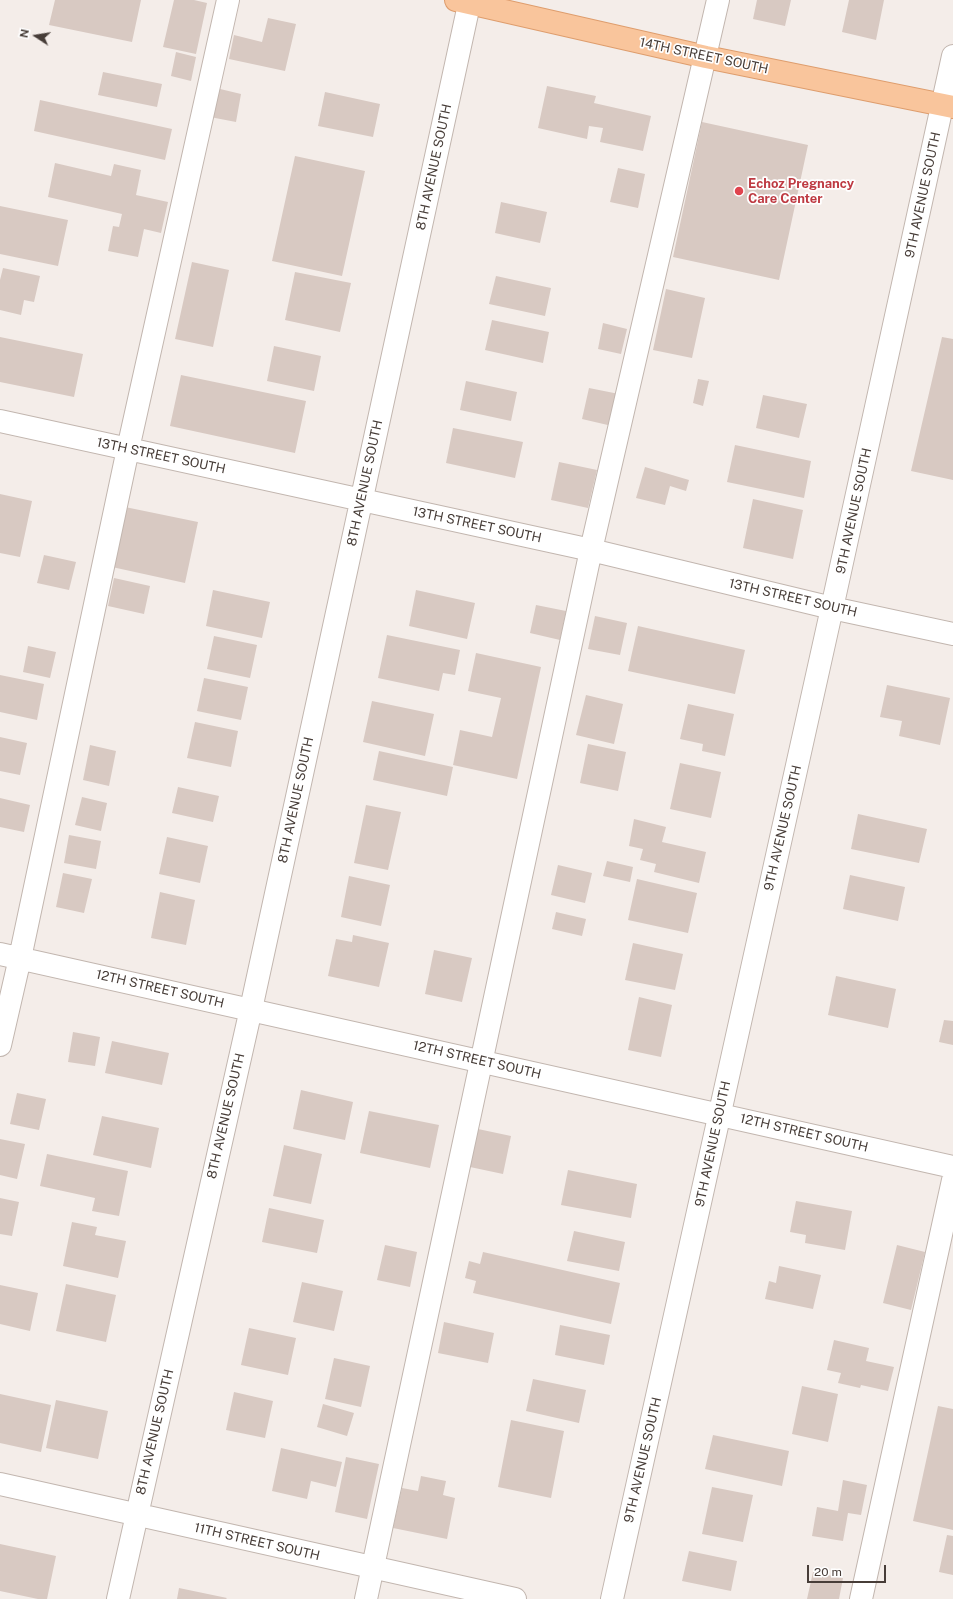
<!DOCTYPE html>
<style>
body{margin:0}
#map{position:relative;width:953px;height:1599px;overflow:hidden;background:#f4ede9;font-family:"Public Sans",sans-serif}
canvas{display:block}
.north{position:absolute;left:16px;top:16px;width:40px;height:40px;-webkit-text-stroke:3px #fff;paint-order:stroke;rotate:282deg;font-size:11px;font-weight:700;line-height:16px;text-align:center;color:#473d38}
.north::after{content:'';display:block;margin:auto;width:14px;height:18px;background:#473d38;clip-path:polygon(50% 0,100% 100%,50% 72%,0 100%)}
.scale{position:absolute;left:807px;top:1565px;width:79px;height:18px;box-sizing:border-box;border:2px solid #473d38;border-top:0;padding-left:5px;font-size:12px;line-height:14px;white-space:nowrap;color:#473d38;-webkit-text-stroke:3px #fff;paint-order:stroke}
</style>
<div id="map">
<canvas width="953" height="1599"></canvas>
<div class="north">N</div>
<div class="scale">20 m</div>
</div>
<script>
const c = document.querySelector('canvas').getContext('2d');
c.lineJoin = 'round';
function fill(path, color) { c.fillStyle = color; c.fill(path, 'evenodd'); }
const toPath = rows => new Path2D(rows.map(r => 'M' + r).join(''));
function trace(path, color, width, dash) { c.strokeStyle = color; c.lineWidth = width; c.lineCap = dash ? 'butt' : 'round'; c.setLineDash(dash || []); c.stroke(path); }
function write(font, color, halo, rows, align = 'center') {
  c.font = font + ' "Public Sans",sans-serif'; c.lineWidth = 3.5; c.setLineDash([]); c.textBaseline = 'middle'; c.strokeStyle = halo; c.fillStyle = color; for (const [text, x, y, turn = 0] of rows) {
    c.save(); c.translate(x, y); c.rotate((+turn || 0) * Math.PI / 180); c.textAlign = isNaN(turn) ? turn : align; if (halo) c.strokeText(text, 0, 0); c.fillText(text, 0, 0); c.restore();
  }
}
fill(toPath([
 [55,0,141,0,132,42,49,25],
 [174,0,194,0,207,3,196,54,163,47],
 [757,0,791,0,785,26,753,19],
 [849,0,884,0,876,40,842,32],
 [268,18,296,24,285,71,229,59,234,35,262,42],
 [176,52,196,57,191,81,171,76],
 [103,72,162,84,157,107,98,95],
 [547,86,596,96,594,103,651,116,643,151,600,142,603,128,589,126,587,139,538,128],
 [216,88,241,94,236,122,210,117],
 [325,92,380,104,373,137,318,126],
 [40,100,172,129,165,160,34,131],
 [702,122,808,145,779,280,673,257],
 [295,156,365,171,342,276,272,261],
 [55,163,111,176,114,164,141,170,136,195,168,202,161,233,144,229,138,257,108,251,113,226,119,227,122,214,48,197],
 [618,168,645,174,638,208,610,202],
 [501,202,547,212,540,243,495,233],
 [0,206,68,220,58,266,0,254],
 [192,262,229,270,213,347,175,339],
 [3,268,40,276,34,302,24,300,21,315,0,310,0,280],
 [295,272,351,283,340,332,285,320],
 [496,276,551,288,545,316,489,304],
 [666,289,705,298,692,358,653,350],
 [492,320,549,332,543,363,485,350],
 [603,323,627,329,621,354,598,349],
 [0,337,83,354,74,397,0,382],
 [942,337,953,339,953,480,911,471],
 [274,346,321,356,314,391,267,381],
 [181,375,306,401,295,453,170,426],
 [698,379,709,381,703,406,693,403],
 [466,381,517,392,511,421,460,410],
 [589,388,619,394,612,426,582,419],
 [763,395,807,404,799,438,756,428],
 [453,428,523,442,515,478,446,463],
 [735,445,811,461,804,498,727,482],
 [559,462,597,470,588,508,551,500],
 [645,467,689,480,686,491,670,486,665,505,636,498],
 [0,494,32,501,20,557,0,553],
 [753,499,803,510,793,559,743,548],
 [125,507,198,522,185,583,112,567],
 [44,555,76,562,69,590,37,583],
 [114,578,150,586,144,614,108,606],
 [213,590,270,602,262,638,206,626],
 [416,590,475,603,467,639,409,626],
 [536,605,566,611,560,640,530,633],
 [595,616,627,623,620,655,588,649],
 [638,626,745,650,735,694,628,671],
 [387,635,460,650,455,675,443,673,439,691,378,678],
 [214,636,257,645,250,678,207,669],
 [28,646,56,652,50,678,23,672],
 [476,653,541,667,517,779,453,765,460,730,492,737,501,698,468,691],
 [0,675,44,684,37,720,0,712],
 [204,678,248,687,241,720,197,711],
 [887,685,950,698,940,745,899,736,902,721,880,717],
 [586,695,623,704,614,744,576,735],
 [372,701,434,714,425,756,363,742],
 [688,704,734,714,725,756,702,751,703,744,680,739],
 [195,722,238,731,231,767,187,758],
 [0,737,27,743,20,775,0,771],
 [588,744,626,752,618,791,580,783],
 [90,745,116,751,109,786,83,780],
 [379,751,453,767,447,796,373,780],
 [680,763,721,772,711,818,670,809],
 [178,787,219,796,213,822,172,813],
 [82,797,107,803,101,831,75,825],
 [0,798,30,805,24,832,0,827],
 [366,805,401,812,388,870,354,863],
 [858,814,927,829,919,863,851,849],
 [634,819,666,827,662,842,706,852,699,883,654,872,656,864,640,860,643,849,629,846],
 [69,835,101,841,96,869,64,863],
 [167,837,208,846,200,883,159,874],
 [607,861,633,867,630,882,603,876],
 [558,865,592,873,585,903,551,895],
 [63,873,92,879,84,913,56,907],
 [850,875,905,887,898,921,843,909],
 [349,876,390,885,381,926,341,917],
 [637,879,697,893,688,933,628,920],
 [160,892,195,900,186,945,151,938],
 [556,912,586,919,582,936,552,929],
 [353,935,389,943,379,987,328,976,336,939,352,942],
 [633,943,683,954,675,990,625,980],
 [434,950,472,958,462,1002,425,994],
 [836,976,896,989,888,1028,828,1015],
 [639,997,672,1005,661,1057,628,1050],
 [944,1020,953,1021,953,1045,939,1042],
 [73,1032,100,1037,95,1066,68,1062],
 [112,1041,169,1053,162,1085,105,1073],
 [301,1090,353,1102,345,1140,293,1129],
 [17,1093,46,1099,39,1130,10,1124],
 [369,1111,439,1125,430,1168,360,1153],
 [102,1116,159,1128,151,1168,93,1155],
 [478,1129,511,1136,503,1174,470,1167],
 [0,1139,25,1144,17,1179,0,1175],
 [284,1145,322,1154,311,1204,273,1196],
 [47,1154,128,1171,119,1216,92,1211,95,1198,40,1186],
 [568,1170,637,1184,631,1218,561,1205],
 [0,1198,19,1202,12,1236,0,1234],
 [796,1201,852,1211,845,1250,805,1243,806,1235,790,1232],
 [269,1208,324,1220,317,1253,262,1242],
 [72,1222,97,1227,95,1235,126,1241,118,1278,63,1266],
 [574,1231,625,1242,619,1271,567,1261],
 [385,1245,417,1252,410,1287,377,1280],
 [897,1245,925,1252,911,1310,883,1303],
 [483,1252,620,1283,611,1324,473,1293,476,1281,465,1278,469,1261,480,1264],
 [779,1266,821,1275,813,1309,765,1299,769,1281,776,1283],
 [302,1282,343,1291,334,1331,293,1322],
 [66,1284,116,1295,106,1342,56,1331],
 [0,1285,38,1293,30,1331,0,1324],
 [444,1322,494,1333,488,1363,438,1353],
 [560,1325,610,1335,604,1365,555,1355],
 [249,1328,296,1338,288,1375,241,1365],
 [834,1340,869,1348,866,1361,894,1367,888,1391,861,1385,860,1388,838,1383,841,1373,827,1370],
 [334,1358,370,1366,361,1407,325,1399],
 [533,1379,586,1390,579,1423,526,1411],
 [802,1386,838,1394,828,1442,792,1434],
 [234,1392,273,1401,265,1438,226,1430],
 [0,1394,51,1405,41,1452,0,1443],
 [56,1400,108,1411,98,1459,46,1448],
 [323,1404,354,1413,347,1436,317,1427],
 [938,1406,953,1409,953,1530,913,1521],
 [511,1420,564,1431,551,1498,498,1487],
 [713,1435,789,1451,782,1486,705,1469],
 [281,1448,342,1462,336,1487,311,1481,307,1499,272,1491],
 [346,1457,379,1464,367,1519,335,1512],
 [421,1476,446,1481,443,1495,455,1498,447,1539,393,1528,402,1488,418,1491],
 [843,1480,867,1485,861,1515,848,1513,843,1541,812,1536,817,1507,838,1511],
 [712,1487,753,1495,743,1542,702,1534],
 [947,1535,953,1536,953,1575,939,1572],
 [0,1544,56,1556,47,1599,38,1599,0,1591],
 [689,1551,737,1561,731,1591,682,1581],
 [813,1572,843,1578,839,1599,807,1599],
 [179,1588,227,1598,226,1599,177,1599]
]), '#d8c9c2');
const minor = toPath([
 [0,421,591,550,832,608,953,634],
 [0,954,953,1167],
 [0,1045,20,958,128,449,228,0],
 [0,1484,515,1599],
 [118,1599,251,1009,470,0],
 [366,1599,591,550,718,0],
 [612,1599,832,608,953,56],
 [861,1599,953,1180]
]);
const major = toPath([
 [456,0,706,57,953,107]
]);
trace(minor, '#c2b6af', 24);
trace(major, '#de9d6d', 24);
trace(minor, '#fff', 22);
trace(major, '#f9c59c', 22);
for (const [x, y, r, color] of [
 [739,191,5,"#e0444e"]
]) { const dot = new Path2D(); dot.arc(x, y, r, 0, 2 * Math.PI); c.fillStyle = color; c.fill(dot); trace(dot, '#fff', 1.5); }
write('13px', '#473d38', '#fff', [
 ["14TH STREET SOUTH",704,56,12],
 ["8TH AVENUE SOUTH",434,167,-78],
 ["9TH AVENUE SOUTH",923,195,-78],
 ["13TH STREET SOUTH",161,456,12],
 ["8TH AVENUE SOUTH",365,483,-78],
 ["9TH AVENUE SOUTH",854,511,-78],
 ["13TH STREET SOUTH",477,525,12],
 ["13TH STREET SOUTH",793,598,13],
 ["8TH AVENUE SOUTH",296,800,-78],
 ["9TH AVENUE SOUTH",783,828,-77],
 ["12TH STREET SOUTH",160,989,13],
 ["12TH STREET SOUTH",477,1060,13],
 ["8TH AVENUE SOUTH",226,1116,-77],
 ["12TH STREET SOUTH",804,1133,13],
 ["9TH AVENUE SOUTH",713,1144,-78],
 ["8TH AVENUE SOUTH",155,1432,-77],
 ["9TH AVENUE SOUTH",643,1460,-77],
 ["11TH STREET SOUTH",257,1542,13]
]);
write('bold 13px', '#be3a42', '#fff', [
 ["Echoz Pregnancy",748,184],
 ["Care Center",748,199]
], 'left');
</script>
